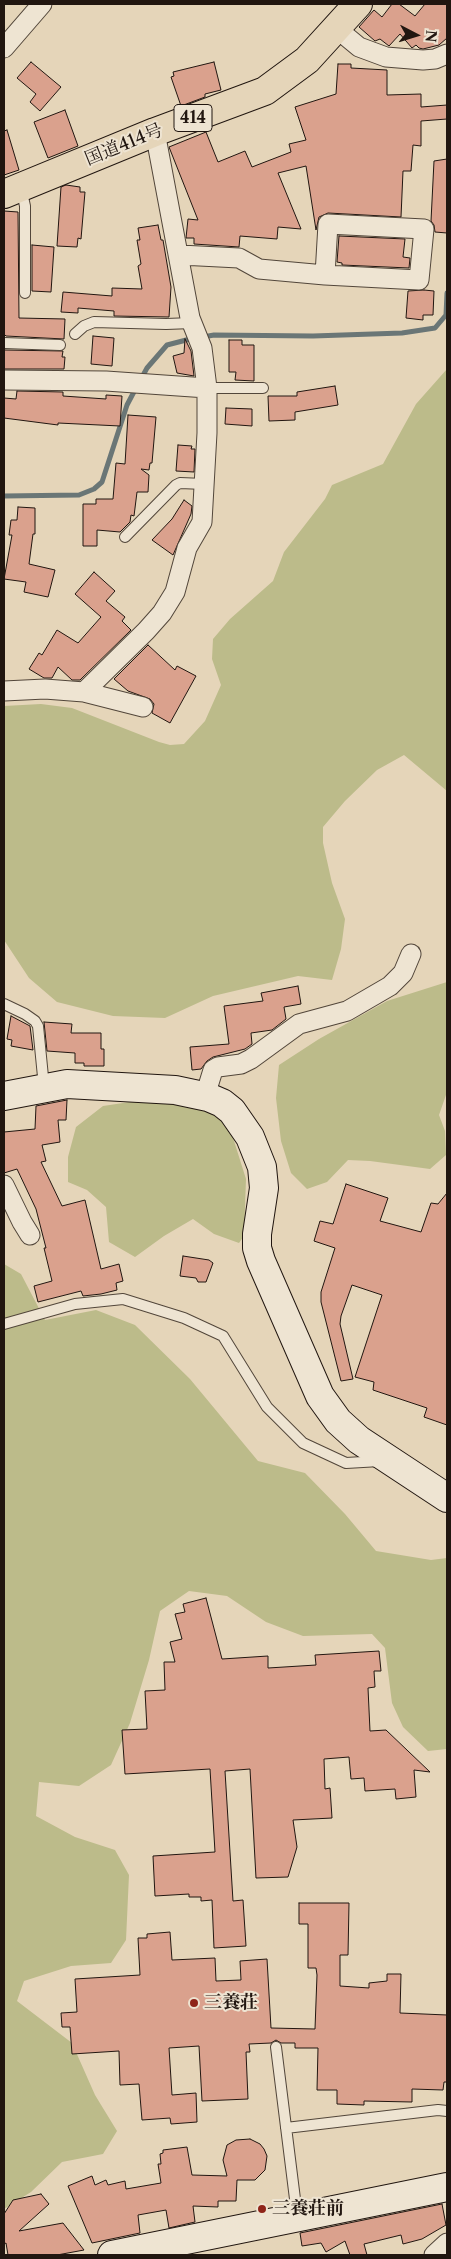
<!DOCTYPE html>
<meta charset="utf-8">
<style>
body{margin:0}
#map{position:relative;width:451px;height:2259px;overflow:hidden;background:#e5d5b9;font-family:"Libre Caslon Text",serif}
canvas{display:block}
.frame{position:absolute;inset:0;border:5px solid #211610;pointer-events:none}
.north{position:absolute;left:391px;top:10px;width:50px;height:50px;-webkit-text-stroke:4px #eee4d2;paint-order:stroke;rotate:95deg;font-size:14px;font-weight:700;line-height:20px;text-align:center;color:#211610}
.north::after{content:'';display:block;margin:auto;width:18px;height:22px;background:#211610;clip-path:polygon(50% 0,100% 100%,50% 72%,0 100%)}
</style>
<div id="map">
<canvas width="451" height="2259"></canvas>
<div class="frame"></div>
<div class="north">N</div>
</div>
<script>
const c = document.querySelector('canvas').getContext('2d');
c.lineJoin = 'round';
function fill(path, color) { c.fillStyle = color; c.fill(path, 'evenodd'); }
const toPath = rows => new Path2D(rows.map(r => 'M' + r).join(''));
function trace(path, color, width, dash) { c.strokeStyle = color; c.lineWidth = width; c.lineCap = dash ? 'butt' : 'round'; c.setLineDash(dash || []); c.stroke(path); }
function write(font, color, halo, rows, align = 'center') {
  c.font = font + ' "Libre Caslon Text","Noto Serif JP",serif'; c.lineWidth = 4; c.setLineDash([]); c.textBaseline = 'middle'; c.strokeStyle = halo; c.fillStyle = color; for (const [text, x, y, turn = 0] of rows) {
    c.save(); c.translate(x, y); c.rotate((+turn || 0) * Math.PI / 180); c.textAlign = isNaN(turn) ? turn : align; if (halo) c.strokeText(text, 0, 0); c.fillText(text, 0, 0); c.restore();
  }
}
fill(toPath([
 [447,369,447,791,404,755,377,770,345,801,323,827,323,843,332,883,345,919,341,949,332,980,298,976,213,996,165,1018,113,1016,57,1002,29,978,4,940,4,706,41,704,72,708,159,742,170,745,184,744,205,721,221,685,212,659,213,639,230,619,273,581,284,552,325,499,332,485,383,464,416,404],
 [447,982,447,1092,439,1115,445,1131,446,1155,430,1169,370,1161,348,1160,327,1182,307,1189,291,1173,281,1141,276,1098,279,1065,319,1039,387,1001],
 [143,1100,183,1102,211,1113,229,1125,246,1179,244,1236,239,1243,214,1234,193,1219,164,1236,135,1257,109,1242,106,1207,87,1190,68,1182,68,1157,76,1127,103,1106],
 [4,1264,21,1274,45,1320,96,1310,135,1325,190,1379,258,1461,305,1473,345,1514,376,1551,431,1560,447,1558,447,1749,428,1751,403,1727,392,1703,385,1648,372,1634,303,1636,266,1622,227,1596,189,1591,160,1611,149,1660,130,1723,111,1765,79,1786,39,1782,36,1816,75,1837,115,1850,129,1875,126,1940,111,1963,71,1966,24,1981,17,2001,72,2043,95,2095,117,2131,103,2154,62,2162,31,2192,4,2209]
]), '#bcbb8a');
trace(toPath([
 [203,337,214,335,313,336,402,333,435,328,446,315,447,293],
 [141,379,147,368,167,345,194,338],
 [4,496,79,495,94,489,102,482,127,405,137,386]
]), '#6a7676', 5);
const building = toPath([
 [392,4,399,4,415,16,425,4,447,4,447,38,439,45,423,49,419,48,416,45,412,48,400,34,389,46,380,39,375,41,359,27,374,10,382,17,392,4],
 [31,62,61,87,40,111,30,102,36,94,17,78,31,62],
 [214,62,221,90,205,94,205,97,181,106,171,77,174,76,173,72,214,62],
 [338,64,351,64,351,68,387,70,387,95,421,94,421,107,447,105,447,119,421,121,421,146,413,145,411,171,403,171,401,217,328,213,319,217,316,230,306,166,278,173,301,229,278,227,277,239,240,236,239,247,194,244,194,238,186,238,188,219,198,220,169,147,206,132,218,162,245,151,252,167,291,152,289,144,306,140,295,107,336,94,338,64],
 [65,110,78,146,48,158,34,122,65,110],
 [7,130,19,170,4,175,4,131,7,130],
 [447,159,447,233,435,232,434,225,431,221,434,161,447,159],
 [66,185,80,187,80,192,85,192,81,239,78,238,77,247,57,246,61,187,66,185],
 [4,211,18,212,19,318,65,319,64,339,6,336,4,334,4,211],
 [158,225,161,240,163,240,171,287,169,317,114,316,114,311,78,308,78,313,61,312,63,292,112,296,112,288,142,289,138,266,141,264,137,240,140,240,138,228,158,225],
 [339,236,405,239,403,257,410,258,409,268,342,265,342,263,337,262,339,236],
 [32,245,54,247,51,292,32,291,32,245],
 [424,290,434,291,433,315,423,315,423,320,406,318,408,291,424,290],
 [93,336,114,338,112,366,91,364,93,336],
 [185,339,191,351,194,376,177,373,173,356,184,353,185,339],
 [229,340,242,340,242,345,254,345,254,381,235,380,236,372,229,372,229,340],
 [4,350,63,351,62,357,65,357,64,369,4,369,4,350],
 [335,386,338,405,295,412,295,420,269,421,268,396,297,396,297,392,335,386],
 [17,391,63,392,63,396,106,399,106,395,122,396,120,426,58,423,58,425,4,418,4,398,16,399,17,391],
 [226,408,252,409,252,426,225,424,226,408],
 [128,415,156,417,152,463,150,463,149,470,141,469,149,475,148,492,137,492,134,516,131,515,130,522,120,532,97,530,97,546,83,546,83,504,96,504,96,499,113,499,116,463,125,464,128,415],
 [178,445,192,446,191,449,195,449,194,472,176,471,178,445],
 [184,500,192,506,191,514,173,555,152,540,172,519,184,500],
 [18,507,35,508,35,534,33,534,29,564,55,570,48,597,24,592,26,582,4,579,12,535,9,535,11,520,17,520,18,507],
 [94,572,115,591,106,601,125,617,122,621,131,630,80,680,72,680,58,667,52,678,44,678,29,669,39,653,42,655,57,630,78,643,101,617,75,594,94,572],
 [148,645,175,670,177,666,196,676,170,723,152,713,154,704,150,699,128,691,114,679,148,645],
 [298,986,301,1004,284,1007,286,1019,272,1030,251,1033,252,1044,245,1049,213,1057,207,1061,201,1069,192,1070,190,1047,229,1044,224,1006,263,1001,261,993,298,986],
 [11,1016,30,1026,33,1050,11,1046,12,1040,7,1039,11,1016],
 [44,1022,72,1024,71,1033,101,1033,101,1049,104,1049,104,1066,84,1066,84,1063,75,1063,75,1053,47,1051,44,1022],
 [67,1100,66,1120,58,1120,60,1142,42,1145,46,1161,41,1162,62,1206,85,1200,101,1269,119,1264,123,1281,116,1283,117,1290,101,1294,83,1296,81,1291,38,1302,34,1286,52,1281,44,1248,46,1248,36,1209,17,1169,4,1173,4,1132,35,1129,36,1106,67,1100],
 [346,1184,388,1198,380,1221,421,1232,431,1203,438,1204,447,1193,447,1425,424,1417,427,1408,373,1390,374,1382,355,1377,382,1295,352,1285,341,1316,340,1324,353,1379,341,1381,321,1302,321,1292,335,1248,314,1241,320,1221,333,1224,346,1184],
 [183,1256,209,1260,213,1263,206,1282,198,1282,196,1278,180,1276,183,1256],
 [206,1598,222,1659,268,1656,268,1668,316,1665,315,1655,379,1651,381,1671,374,1671,375,1687,368,1688,370,1731,386,1730,430,1772,414,1770,416,1797,396,1799,395,1789,365,1791,364,1778,351,1779,349,1757,324,1759,325,1789,330,1788,332,1818,293,1820,297,1847,288,1877,256,1878,250,1769,225,1771,233,1901,243,1900,246,1946,214,1948,212,1900,201,1901,201,1897,189,1897,189,1894,155,1896,153,1856,215,1852,210,1769,125,1774,122,1730,147,1729,145,1691,165,1690,164,1662,175,1662,170,1642,182,1639,175,1614,185,1612,183,1604,206,1598],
 [299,1903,349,1903,348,1955,340,1955,340,1986,369,1988,369,1983,387,1981,387,1974,401,1974,400,2013,447,2015,447,2082,444,2082,443,2090,412,2089,412,2102,364,2101,364,2105,337,2104,337,2090,317,2090,318,2048,295,2048,295,2043,281,2043,276,2040,271,2043,249,2044,250,2052,246,2052,248,2099,202,2101,199,2046,169,2048,172,2095,196,2093,197,2122,171,2124,170,2118,142,2120,139,2084,120,2085,119,2051,72,2054,70,2027,62,2027,61,2013,77,2012,75,1979,140,1975,138,1938,147,1938,147,1934,170,1932,172,1960,215,1958,216,1981,241,1980,240,1961,267,1959,271,2028,315,2029,317,1975,316,1968,308,1968,308,1924,299,1924,299,1903],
 [250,2139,260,2144,264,2149,267,2156,265,2170,255,2180,237,2180,236,2201,218,2201,218,2207,193,2206,195,2222,169,2228,166,2210,138,2215,140,2233,92,2243,68,2186,92,2176,95,2185,106,2180,108,2185,125,2181,126,2189,161,2183,158,2164,161,2164,160,2154,163,2153,163,2150,187,2147,192,2175,227,2176,223,2160,227,2145,236,2140,250,2139],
 [41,2194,49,2204,19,2231,63,2223,84,2250,57,2255,8,2255,6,2243,4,2244,4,2214,13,2200,41,2194],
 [442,2204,446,2225,422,2239,403,2244,401,2235,364,2244,367,2255,350,2255,345,2241,326,2252,321,2243,302,2246,300,2233,442,2204]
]);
fill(building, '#daa18d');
trace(building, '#211610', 1);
const lane = toPath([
 [21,188,25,206,25,293],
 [75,334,84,326,94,322,166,324,192,323],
 [4,343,60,345],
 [207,388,263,388],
 [125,537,176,485,180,483,204,484],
 [4,1004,25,1014,35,1021,38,1026,44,1087],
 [4,1324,75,1304,123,1299,184,1318,223,1336,267,1407,303,1443,346,1463,380,1461],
 [276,2047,297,2215],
 [286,2128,438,2110,447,2111]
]);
const street = toPath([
 [336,28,359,47,386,57,423,60,435,59,447,54],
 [4,48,42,4],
 [180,255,239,258,259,269,325,275,419,280,424,229,328,224,325,275],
 [4,380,106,381,207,388],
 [4,691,45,689,84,692,146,631,162,613,175,592,187,548,202,522,207,433,207,388,202,348,190,318,155,132],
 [84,692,143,707],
 [205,1096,213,1070,218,1067,241,1064,251,1059,299,1024,347,1011,390,986,403,973,411,954],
 [4,1185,22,1222,30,1235],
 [434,2255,447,2243]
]);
const secondary = toPath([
 [4,1096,67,1084,175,1090,208,1097,222,1103,232,1111,250,1137,262,1167,264,1188,257,1234,257,1248,261,1261,320,1396,338,1421,359,1440,447,1498],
 [112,2255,447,2187]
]);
const highway = toPath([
 [4,194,155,132,265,91,307,60,358,4]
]);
trace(lane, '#52463a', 12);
trace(street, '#52463a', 21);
trace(secondary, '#211610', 30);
trace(highway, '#211610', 30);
trace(lane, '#eee4d2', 10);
trace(street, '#eee4d2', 19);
trace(secondary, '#eee4d2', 28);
trace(highway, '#e5d5b9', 28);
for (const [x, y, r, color] of [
 [194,2003,5,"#8f2418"],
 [262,2209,5,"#8f2418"]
]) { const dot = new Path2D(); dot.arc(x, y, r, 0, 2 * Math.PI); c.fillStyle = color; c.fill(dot); trace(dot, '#eee4d2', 2); }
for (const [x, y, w] of [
 [193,118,38]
]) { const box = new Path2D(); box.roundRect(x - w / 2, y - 13.5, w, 27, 4); c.fillStyle = '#eee4d2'; c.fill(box); trace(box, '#211610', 1); }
write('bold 16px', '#211610', null, [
 ["414",193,118]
]);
write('18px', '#211610', '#eee4d2', [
 ["国道414号",124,145,-22]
]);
write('bold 18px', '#211610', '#eee4d2', [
 ["三養荘",204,2003],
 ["三養荘前",272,2209]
], 'left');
</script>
